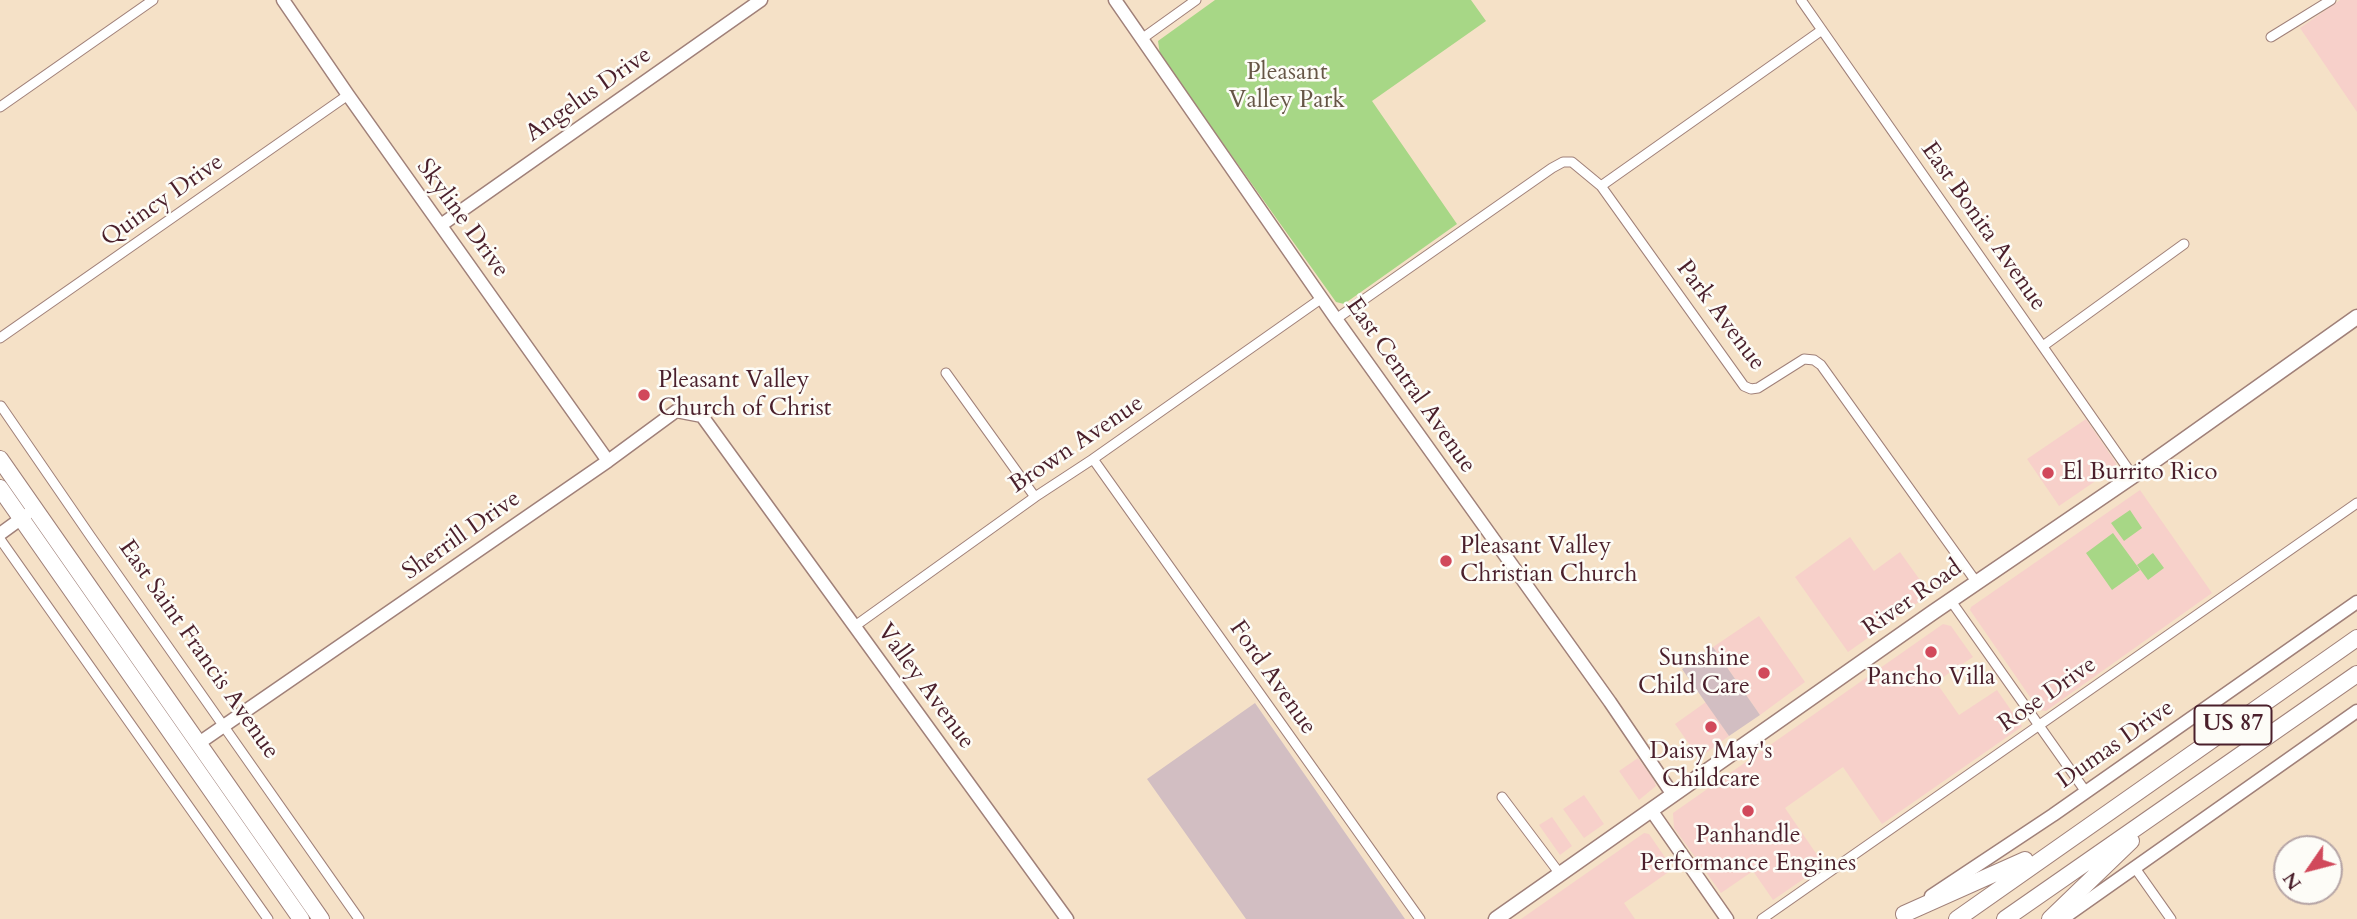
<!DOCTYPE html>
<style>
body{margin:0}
#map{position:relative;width:2357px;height:919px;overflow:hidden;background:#f5e1c7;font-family:Cardo,serif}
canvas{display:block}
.north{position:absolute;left:2273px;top:835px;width:70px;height:70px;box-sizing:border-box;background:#fdfcf7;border:2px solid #b5a4a5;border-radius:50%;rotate:235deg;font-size:19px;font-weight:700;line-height:28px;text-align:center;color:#4a1f2b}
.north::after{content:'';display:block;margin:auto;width:24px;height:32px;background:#d1495b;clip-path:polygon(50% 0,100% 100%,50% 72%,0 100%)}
</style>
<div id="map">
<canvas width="2357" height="919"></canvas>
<div class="north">N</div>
</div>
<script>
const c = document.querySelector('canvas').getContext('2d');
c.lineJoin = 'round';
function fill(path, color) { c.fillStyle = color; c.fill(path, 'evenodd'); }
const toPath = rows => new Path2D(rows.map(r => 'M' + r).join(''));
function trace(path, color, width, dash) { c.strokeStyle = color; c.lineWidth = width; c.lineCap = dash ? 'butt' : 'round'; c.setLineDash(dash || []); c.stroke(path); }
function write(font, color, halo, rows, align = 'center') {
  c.font = font + ' Cardo,serif'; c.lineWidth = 5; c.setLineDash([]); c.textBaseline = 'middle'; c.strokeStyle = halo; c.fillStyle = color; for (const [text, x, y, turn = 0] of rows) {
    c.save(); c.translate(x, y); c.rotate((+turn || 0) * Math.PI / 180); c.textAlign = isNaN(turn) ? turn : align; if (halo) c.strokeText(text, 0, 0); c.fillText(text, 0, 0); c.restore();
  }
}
fill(toPath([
 [2340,0,2357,0,2357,112,2300,28],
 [2086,419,2116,463,2116,467,2059,506,2027,459],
 [2140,490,2212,593,2046,711,2039,710,1970,610,1971,607],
 [1850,537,1874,571,1900,552,1930,594,1848,652,1795,577],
 [1759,616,1805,682,1760,715,1713,647],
 [1943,624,1951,626,1973,657,1936,682,1959,715,1997,690,2022,726,2020,728,1882,824,1843,767,1785,808,1824,865,1773,900,1753,871,1721,893,1674,828,1673,813],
 [1706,702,1729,736,1699,758,1675,724],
 [1638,758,1654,780,1656,786,1639,800,1619,771],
 [1584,795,1604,824,1584,838,1563,809],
 [1552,817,1572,846,1560,855,1539,825],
 [1644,833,1649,834,1673,869,1624,903,1635,919,1521,919]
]), '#f7d0ca');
fill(toPath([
 [1713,647,1760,715,1729,736,1682,669],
 [1255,703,1405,919,1246,919,1147,779]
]), '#d2bec2');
fill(toPath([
 [1215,0,1471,0,1486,21,1372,101,1457,224,1344,304,1336,302,1160,55,1158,41],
 [2130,510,2142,528,2124,541,2111,523],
 [2113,533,2140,570,2112,590,2086,553],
 [2153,553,2164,568,2148,580,2137,565]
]), '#a7d786');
const street = toPath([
 [1801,0,2133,476],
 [2271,37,2331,0],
 [1143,38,1196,0],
 [0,107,153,0],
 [1601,186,1822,30],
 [1336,319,1552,168,1563,162,1572,162,1601,186,1744,386,1751,389,1758,388,1804,359,1814,360,1821,365,1977,583],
 [0,338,348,95],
 [2043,346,2184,244],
 [946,373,1035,497],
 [1,406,91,537,359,919],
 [1093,459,1420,919],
 [0,539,268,919],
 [1951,601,2086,792],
 [855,626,1035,497,1093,459,1322,298],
 [1502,797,1560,874],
 [2135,868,2171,919],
 [1762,919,2357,503]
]);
const secondary = toPath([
 [283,0,348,95,608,461],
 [1115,0,1336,319,1610,702,1673,795],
 [441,225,761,0],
 [0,534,26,515],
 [199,743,608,461,676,411,702,416,1067,919],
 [1651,810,1727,919],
 [1931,896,2053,815,2357,602],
 [2062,919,2357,711]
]);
const primary = toPath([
 [1496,919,1932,613,2133,476,2357,317]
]);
const highway = toPath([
 [0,459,321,919],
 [0,488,301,919],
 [1904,914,2025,860],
 [1957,919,2357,638],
 [2005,919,2357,674],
 [2050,919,2131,841]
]);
trace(street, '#a08079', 11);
trace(secondary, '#a08079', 15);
trace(primary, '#a08079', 17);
trace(highway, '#a08079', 18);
trace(street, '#fff', 9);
trace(secondary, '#fff', 12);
trace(primary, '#fff', 14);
trace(highway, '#fff', 16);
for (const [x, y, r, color] of [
 [644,395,7,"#d1495b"],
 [2048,473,7,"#d1495b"],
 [1446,561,7,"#d1495b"],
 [1931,652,7,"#d1495b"],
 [1764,673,7,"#d1495b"],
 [1711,727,7,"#d1495b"],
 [1748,811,7,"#d1495b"]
]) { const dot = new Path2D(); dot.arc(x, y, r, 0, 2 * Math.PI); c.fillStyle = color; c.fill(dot); trace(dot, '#fdfcf7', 2.5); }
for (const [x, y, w] of [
 [2233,725,77]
]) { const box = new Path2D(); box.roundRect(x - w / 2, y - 19.5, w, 39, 5); c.fillStyle = '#fdfcf7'; c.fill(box); trace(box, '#4a1f2b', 2); }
write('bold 23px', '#4a1f2b', null, [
 ["US 87",2233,725]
]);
write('24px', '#665646', '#fdfcf7', [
 ["Pleasant",1287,73],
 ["Valley Park",1287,101]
]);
write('24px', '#4a1f2b', '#fdfcf7', [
 ["Angelus Drive",589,95,-35],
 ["Quincy Drive",163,201,-35],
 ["Skyline Drive",462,219,54],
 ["East Bonita Avenue",1983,227,55],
 ["Park Avenue",1720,316,53],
 ["East Central Avenue",1410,386,55],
 ["Brown Avenue",1077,445,-34],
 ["Sherrill Drive",462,536,-35],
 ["River Road",1913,599,-35],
 ["East Saint Francis Avenue",198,650,55],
 ["Ford Avenue",1272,678,55],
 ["Valley Avenue",925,687,54],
 ["Rose Drive",2048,695,-35],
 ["Dumas Drive",2116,745,-35]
]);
write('24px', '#4a1f2b', '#fdfcf7', [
 ["Pleasant Valley",658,381],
 ["Church of Christ",658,409],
 ["El Burrito Rico",2062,473],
 ["Pleasant Valley",1460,547],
 ["Christian Church",1460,575],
 ["Sunshine",1750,659,"right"],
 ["Child Care",1750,687,"right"],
 ["Pancho Villa",1931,678,"center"],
 ["Daisy May's",1711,752,"center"],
 ["Childcare",1711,780,"center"],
 ["Panhandle",1748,836,"center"],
 ["Performance Engines",1748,864,"center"]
], 'left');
</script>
